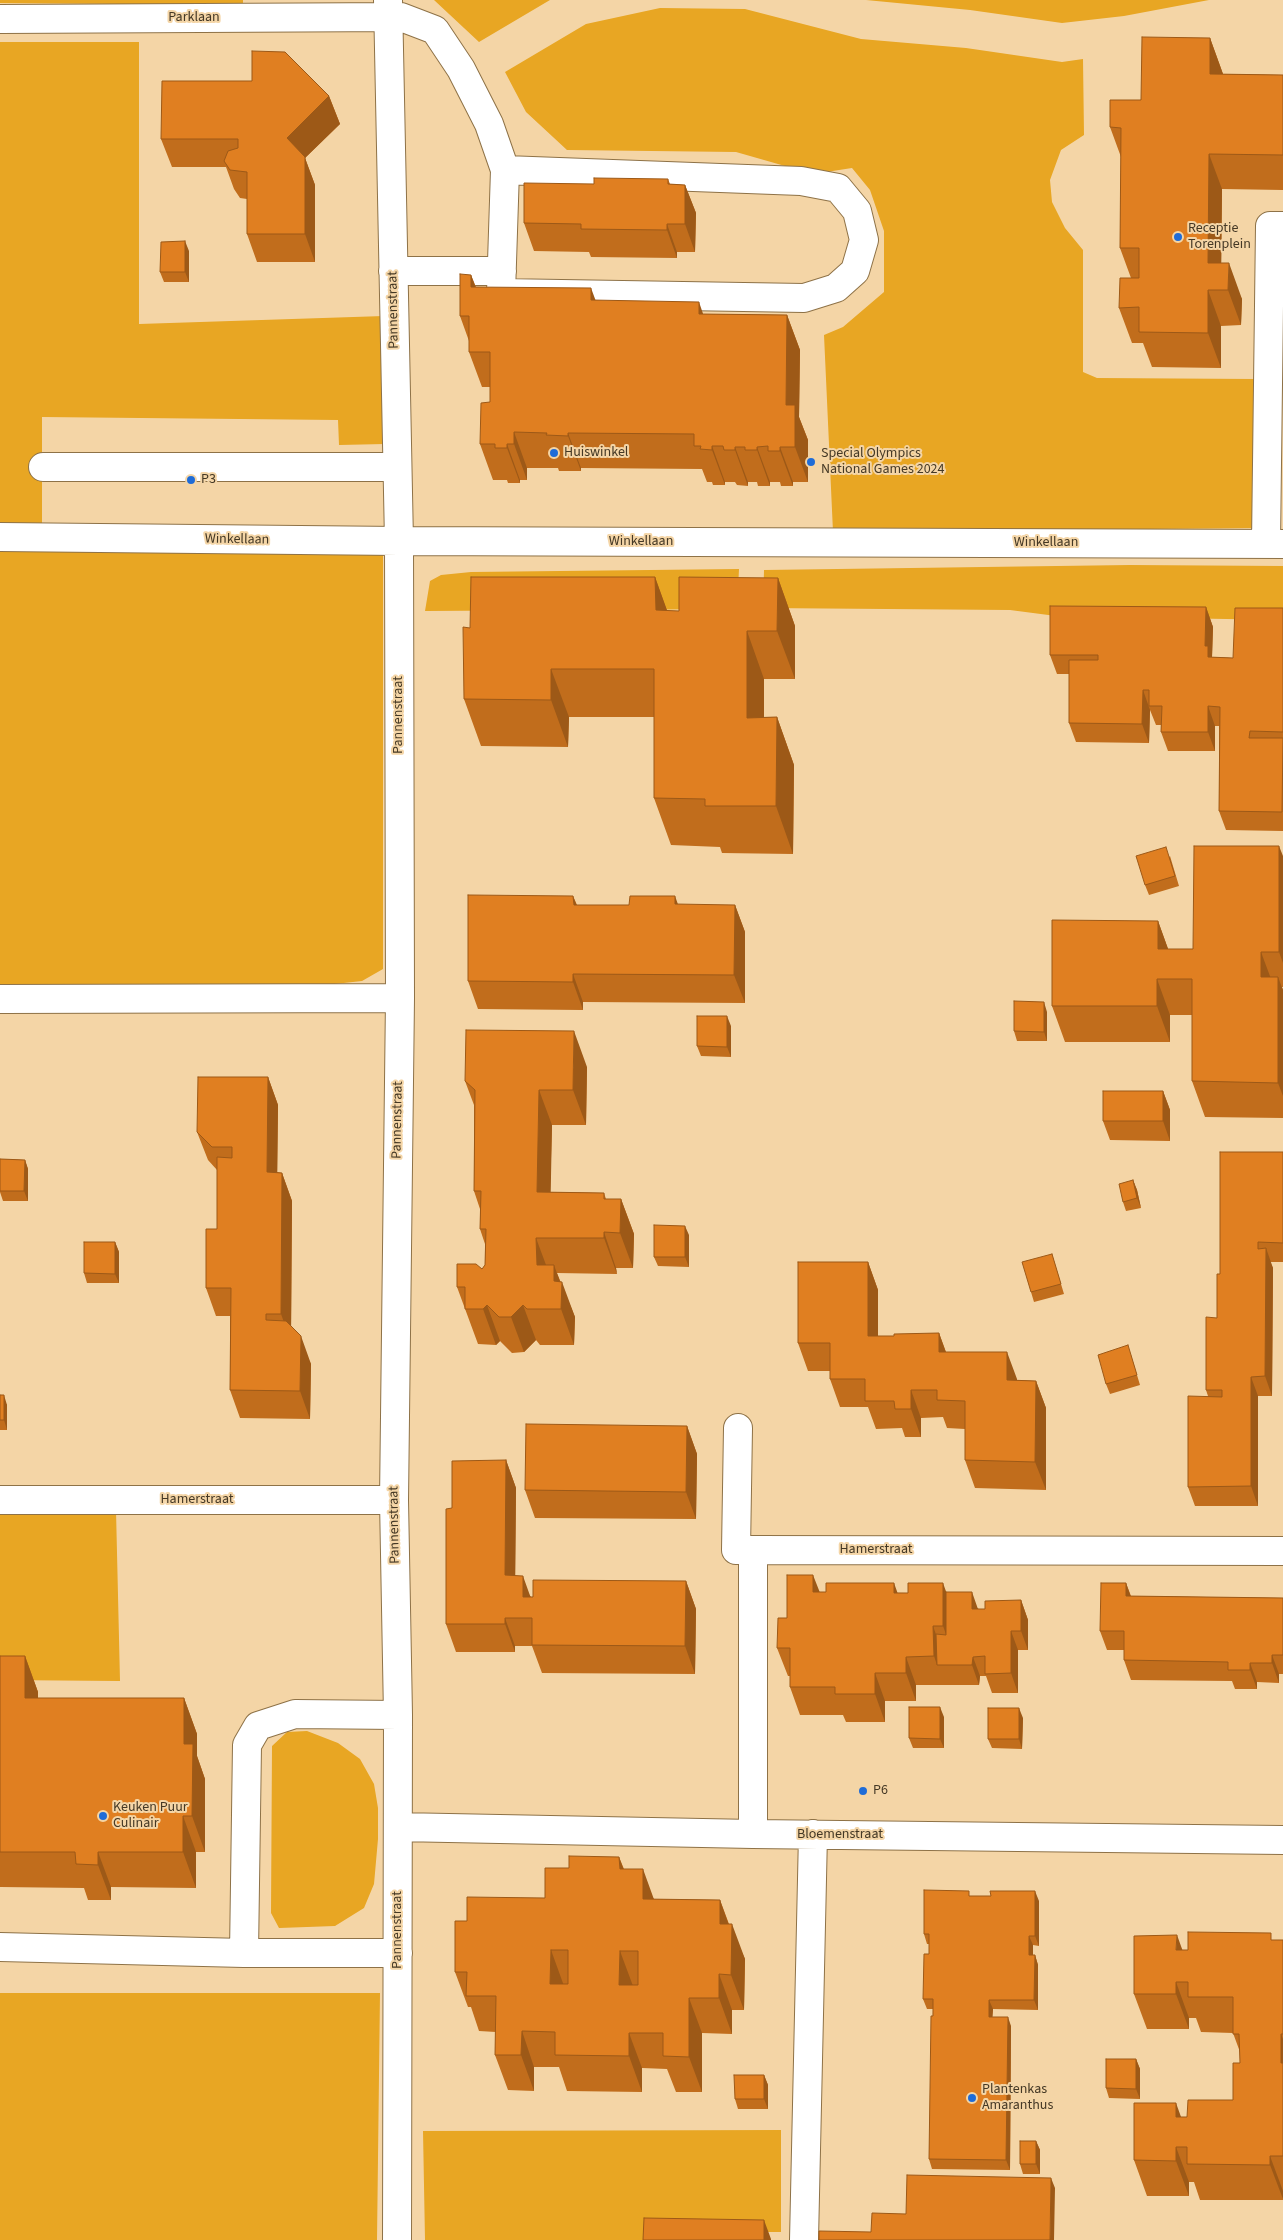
<!DOCTYPE html>
<style>
body{margin:0}
canvas{display:block;background:#f4d5a6}
</style>
<canvas width="1283" height="2240"></canvas>
<script>
const c = document.querySelector('canvas').getContext('2d');
c.lineJoin = 'round';
function fill(path, color) { c.fillStyle = color; c.fill(path, 'evenodd'); }
const toPath = rows => new Path2D(rows.map(r => 'M' + r).join(''));
function trace(path, color, width, dash) { c.strokeStyle = color; c.lineWidth = width; c.lineCap = dash ? 'butt' : 'round'; c.setLineDash(dash || []); c.stroke(path); }
function write(font, color, halo, rows, align = 'center') {
  c.font = font + ' "Source Sans 3",sans-serif'; c.lineWidth = 4; c.setLineDash([]); c.textBaseline = 'middle'; c.strokeStyle = halo; c.fillStyle = color; for (const [text, x, y, turn = 0] of rows) {
    c.save(); c.translate(x, y); c.rotate((+turn || 0) * Math.PI / 180); c.textAlign = isNaN(turn) ? turn : align; if (halo) c.strokeText(text, 0, 0); c.fillText(text, 0, 0); c.restore();
  }
}
fill(toPath([
 [0,0,243,0,243,5,0,3],
 [434,0,550,0,479,42],
 [866,0,1209,0,1124,16,1062,23,970,10],
 [660,8,745,9,861,39,966,48,1062,62,1083,59,1084,135,1061,150,1050,180,1052,202,1065,228,1083,250,1083,372,1097,378,1255,379,1257,528,833,532,824,335,843,327,884,292,884,231,870,190,852,168,813,174,736,152,567,150,526,112,505,72,586,24],
 [0,42,139,42,139,324,384,316,385,444,339,445,338,420,42,417,42,525,0,525],
 [383,550,383,969,362,981,316,986,0,987,0,552],
 [1130,565,1283,566,1283,620,1056,616,1010,610,763,608,764,570],
 [739,569,737,609,425,611,430,581,441,575,471,572],
 [0,1510,116,1510,120,1681,0,1680],
 [307,1731,338,1743,360,1759,374,1784,378,1808,378,1839,374,1884,364,1908,335,1926,279,1928,271,1913,272,1746,287,1732],
 [0,1993,380,1993,377,2240,0,2240],
 [781,2130,781,2232,645,2232,645,2240,425,2240,423,2131]
]), '#e8a623');
const minor = toPath([
 [388,0,399,541,400,998,394,1500,398,1715,397,2240],
 [0,19,401,17,435,30,461,69,489,124,505,170,501,293,804,298,836,288,855,271,864,240,857,211,838,188,801,181,505,170],
 [393,271,502,271],
 [43,467,397,467],
 [0,537,399,541,1283,544],
 [1266,543,1270,226,1283,226],
 [0,999,400,998],
 [738,1428,736,1550,753,1550],
 [0,1500,394,1500],
 [398,1827,753,1834,1283,1840],
 [753,1834,753,1550,1283,1551],
 [0,1947,244,1953,398,1953],
 [244,1953,247,1745,258,1726,295,1714,398,1715],
 [804,2240,813,1834]
]);
trace(minor, '#8e7247', 30);
trace(minor, '#fff', 28);
fill(toPath([
 [1210,38,1223,74,1283,75,1283,190,1222,189,1221,263,1242,299,1241,325,1221,326,1221,368,1152,367,1143,343,1132,343,1119,308,1131,278,1120,248,1121,157,1110,127],
 [329,96,340,124,305,158,315,185,315,262,257,262,247,234,247,199,240,198,234,189,226,167,172,167,161,139],
 [668,179,670,184,685,185,696,213,695,252,677,252,677,258,591,257,589,252,534,251,524,223,594,184],
 [189,251,189,282,164,282,160,272],
 [471,275,476,287,595,300,703,314,787,315,800,350,799,417,808,440,808,482,793,482,793,486,781,486,780,482,770,482,770,486,758,486,757,482,748,482,748,486,737,485,735,482,725,482,725,485,713,485,712,482,707,482,702,469,581,468,581,471,559,471,558,468,527,468,527,480,520,480,520,483,508,483,507,480,493,480,480,444,490,402,490,387,482,387,469,352,469,341,460,316],
 [655,577,667,611,679,611,778,578,795,626,795,679,764,679,764,717,777,717,794,765,793,854,722,853,720,847,671,845,654,798,654,717,569,717,568,747,481,746,464,699,470,628],
 [1206,607,1213,627,1212,657,1233,658,1283,608,1283,831,1226,830,1219,811,1219,726,1215,726,1215,751,1168,751,1161,732,1161,725,1156,725,1150,710,1149,743,1076,742,1069,723,1069,674,1057,674,1050,655],
 [1170,856,1179,886,1149,895,1145,885],
 [1283,856,1283,987,1282,987,1283,990,1283,1118,1205,1117,1192,1081,1192,1015,1170,1015,1170,1042,1065,1042,1052,1006,1158,921,1168,949,1193,949],
 [573,896,577,905,735,905,745,932,745,1003,583,1002,583,1010,478,1009,468,981],
 [1047,1012,1047,1041,1017,1041,1014,1031],
 [731,1026,731,1057,701,1056,697,1046],
 [587,1067,586,1125,552,1125,550,1192,604,1193,606,1199,621,1199,634,1234,633,1268,616,1268,617,1274,557,1273,575,1317,574,1345,540,1345,536,1340,524,1352,512,1353,500,1341,496,1345,478,1344,457,1287,482,1269,485,1265,485,1244,480,1229,480,1209,474,1191,474,1105,465,1081],
 [268,1077,278,1105,277,1172,282,1173,292,1201,291,1326,311,1364,310,1419,240,1418,230,1390,230,1316,216,1316,206,1288,217,1229,217,1170,208,1160,197,1132],
 [1163,1091,1170,1110,1170,1141,1110,1140,1103,1121],
 [1283,1152,1283,1262,1270,1262,1273,1268,1272,1396,1258,1396,1258,1506,1195,1506,1188,1487,1208,1396,1206,1390,1217,1318,1220,1274],
 [0,1159,25,1160,28,1169,28,1201,3,1201,0,1192],
 [1133,1180,1137,1190,1141,1208,1126,1211,1123,1202],
 [689,1235,689,1267,658,1266,654,1257],
 [115,1242,119,1252,119,1283,87,1283,84,1273],
 [1052,1254,1064,1294,1034,1302,1031,1292],
 [868,1262,878,1290,878,1336,894,1336,939,1333,946,1352,1017,1380,1036,1381,1046,1408,1046,1490,975,1488,965,1460,965,1429,947,1428,943,1417,921,1418,921,1437,905,1437,902,1428,876,1429,868,1407,840,1407,830,1379,830,1371,808,1371,798,1343],
 [1131,1355,1140,1385,1110,1394,1106,1384],
 [0,1395,7,1405,7,1430,0,1430],
 [687,1426,697,1454,696,1519,535,1518,525,1490],
 [506,1460,516,1488,515,1576,531,1597,686,1581,696,1609,695,1674,542,1673,532,1646,515,1646,515,1652,456,1652,446,1624,452,1508],
 [1126,1583,1131,1596,1283,1598,1283,1674,1279,1674,1279,1683,1257,1682,1257,1689,1235,1689,1232,1681,1131,1680,1124,1660,1124,1650,1107,1650,1100,1631],
 [820,1592,908,1593,946,1592,979,1609,985,1609,1021,1600,1028,1620,1028,1650,1018,1650,1018,1693,992,1693,986,1676,980,1676,979,1685,916,1685,916,1701,885,1701,885,1722,846,1722,843,1715,800,1715,790,1687,790,1676,788,1676,777,1648,787,1618],
 [0,1656,25,1656,38,1692,38,1698,184,1698,197,1734,197,1756,205,1779,205,1852,196,1852,196,1888,111,1887,111,1900,88,1900,84,1888,0,1887],
 [944,1717,944,1748,913,1748,909,1738],
 [1023,1718,1022,1749,992,1748,988,1739],
 [619,1857,624,1869,654,1899,720,1900,729,1924,745,1959,744,2010,732,2010,732,2034,702,2033,702,2092,676,2092,667,2069,642,2068,642,2092,567,2091,559,2067,534,2067,534,2091,508,2090,495,2055,496,2032,479,2031,471,2007,468,2007,455,1972,467,1921,545,1898,569,1868],
 [971,1896,1039,1901,1039,1946,1033,1945,1033,1955,1035,1955,1038,1965,1038,2010,993,2009,992,2017,1011,2026,1010,2170,932,2169,929,2159,933,2009,927,2009,923,1999,929,1954,929,1944,927,1944,924,1934],
 [1274,1940,1283,1940,1283,2200,1200,2200,1194,2182,1189,2182,1189,2196,1147,2196,1134,2160,1181,2117,1187,2117,1233,2100,1240,2063,1240,2052,1233,2033,1201,2032,1196,2018,1189,2018,1189,2029,1147,2029,1134,1994,1182,1950,1188,1950],
 [1136,2059,1140,2069,1140,2099,1109,2098,1106,2088],
 [764,2075,768,2085,768,2109,738,2109,735,2099],
 [1036,2141,1040,2150,1040,2174,1023,2174,1020,2164]
]), '#c16d1c');
fill(toPath([
 [1210,38,1223,74,1210,74],
 [329,96,340,124,305,158,315,185,315,262,305,234,287,138],
 [1209,154,1222,189,1221,290,1208,263],
 [685,185,696,213,695,252,685,224],
 [667,224,677,252,677,258,667,230],
 [185,241,189,251,189,282,185,272],
 [1229,263,1242,299,1241,325,1228,290],
 [471,275,484,310,471,287],
 [591,288,604,323,591,300],
 [1208,290,1221,326,1221,368,1208,333],
 [699,302,711,337,699,314],
 [787,315,800,350,799,417,808,440,808,482,795,447,786,405],
 [514,432,527,468,527,480,514,444],
 [568,433,581,468,581,471,568,436],
 [507,444,520,480,520,483,507,448],
 [712,446,725,482,725,485,712,450],
 [735,447,748,482,748,486,735,450],
 [757,447,770,482,770,486,757,450],
 [780,447,793,482,793,486,780,451],
 [655,577,672,624,656,610],
 [778,578,795,626,795,679,777,631],
 [1206,607,1213,627,1212,657,1208,657,1205,646],
 [747,631,764,679,764,765,747,718],
 [551,669,569,717,568,747,551,700],
 [1143,690,1150,710,1149,743,1142,724],
 [1208,706,1215,726,1215,751,1208,732],
 [777,717,794,765,793,854,776,806],
 [1279,846,1283,856,1283,963,1279,952],
 [573,896,584,924,574,905],
 [675,896,685,924,675,904],
 [735,905,745,932,745,1003,734,975],
 [1158,921,1171,957,1158,949],
 [1261,952,1274,987,1261,977],
 [573,974,583,1002,583,1010,573,982],
 [1278,977,1283,990,1283,1096,1278,1083],
 [1157,979,1170,1015,1170,1042,1157,1006],
 [1044,1002,1047,1012,1047,1041,1044,1032],
 [727,1016,731,1026,731,1057,727,1047],
 [574,1031,587,1067,586,1125,573,1090],
 [268,1077,278,1105,277,1200,267,1172],
 [539,1090,552,1125,550,1228,537,1192],
 [1163,1091,1170,1110,1170,1141,1163,1121],
 [25,1160,28,1169,28,1201,24,1191],
 [282,1173,292,1201,291,1342,281,1314],
 [1133,1180,1137,1190,1141,1208,1137,1198],
 [621,1199,634,1234,633,1268,620,1233],
 [685,1226,689,1235,689,1267,685,1257],
 [604,1232,616,1268,617,1274,604,1238],
 [536,1238,549,1273,537,1265],
 [115,1242,119,1252,119,1283,115,1274],
 [1266,1248,1273,1268,1272,1396,1265,1376],
 [868,1262,878,1290,878,1364,868,1336],
 [554,1265,562,1287,562,1282,575,1317,574,1345,561,1309,554,1281],
 [487,1305,500,1341,496,1345,483,1309],
 [523,1305,536,1340,524,1352,511,1317],
 [939,1333,949,1361,939,1352],
 [301,1336,311,1364,310,1419,300,1391],
 [1007,1352,1017,1379,1018,1408,1007,1380],
 [1251,1377,1258,1396,1258,1506,1251,1486],
 [1036,1381,1046,1408,1046,1490,1035,1462],
 [911,1390,921,1418,921,1437,911,1409],
 [4,1395,7,1405,7,1430,4,1420],
 [687,1426,697,1454,696,1519,686,1492],
 [506,1460,516,1488,515,1603,505,1575],
 [813,1575,824,1603,813,1592],
 [523,1576,533,1604,523,1597],
 [686,1581,696,1609,695,1674,685,1646],
 [894,1583,904,1611,894,1593],
 [943,1583,953,1611,953,1654,943,1626],
 [1126,1583,1133,1603,1126,1596],
 [972,1592,979,1612,972,1609],
 [1021,1600,1028,1620,1028,1650,1021,1631],
 [505,1618,515,1646,515,1652,505,1624],
 [933,1626,943,1654,937,1665,934,1656],
 [1011,1631,1018,1650,1018,1693,1011,1673],
 [1272,1655,1279,1674,1279,1683,1272,1663],
 [25,1656,38,1692,38,1733,25,1698],
 [906,1657,916,1685,916,1701,906,1673],
 [973,1657,980,1676,979,1685,972,1665],
 [1250,1663,1257,1682,1257,1689,1250,1670],
 [875,1673,885,1701,885,1722,875,1694],
 [184,1698,197,1734,197,1756,205,1779,205,1852,192,1816,184,1744],
 [940,1707,944,1717,944,1748,940,1739],
 [1019,1708,1023,1718,1022,1749,1019,1739],
 [183,1816,196,1852,196,1888,183,1852],
 [98,1852,111,1887,111,1900,98,1865],
 [619,1857,632,1892,620,1869],
 [643,1869,656,1905,643,1899],
 [1035,1891,1039,1901,1039,1946,1035,1936],
 [720,1900,731,1931,732,1924,745,1959,744,2010,731,1975,720,1924],
 [1177,1935,1190,1971,1176,1950],
 [1029,1936,1033,1945,1033,1965,1029,1955],
 [551,1950,564,1986,550,1984],
 [620,1951,633,1986,619,1985],
 [1035,1955,1038,1965,1038,2010,1034,2000],
 [719,1974,732,2010,732,2034,719,1998],
 [1176,1982,1189,2018,1189,2029,1176,1994],
 [689,1998,702,2033,702,2092,689,2057],
 [989,2000,993,2009,992,2026,989,2017],
 [1008,2017,1011,2026,1010,2170,1006,2160],
 [522,2031,534,2067,534,2091,521,2055],
 [629,2033,642,2068,642,2092,629,2056],
 [1281,2034,1283,2039,1283,2069,1281,2063],
 [1136,2059,1140,2069,1140,2099,1136,2089],
 [764,2075,768,2085,768,2109,764,2099],
 [1176,2103,1189,2139,1176,2117],
 [1036,2141,1040,2150,1040,2174,1036,2164],
 [1176,2147,1189,2182,1189,2196,1176,2161],
 [1270,2156,1283,2191,1283,2199,1270,2165],
 [1051,2178,1055,2188,1054,2240,1050,2240],
 [764,2220,771,2239,771,2240,764,2240]
]), '#9d5917');
const building = toPath([
 [1142,37,1210,38,1210,74,1283,75,1283,155,1209,154,1208,263,1229,263,1228,290,1208,290,1208,333,1139,332,1139,307,1119,308,1120,278,1139,278,1139,248,1120,248,1121,128,1110,127,1110,100,1141,100,1142,37],
 [252,51,285,52,329,96,287,138,305,157,305,234,247,234,247,172,230,170,224,161,228,151,238,148,238,139,161,139,162,81,252,81,252,51],
 [594,178,668,179,668,184,685,185,685,224,667,224,667,230,581,229,581,224,524,223,524,183,594,184,594,178],
 [185,241,185,272,160,272,161,242,185,241],
 [460,274,471,275,471,287,591,288,591,300,699,302,699,314,787,315,786,405,795,405,795,447,780,447,780,451,768,451,768,446,757,447,757,450,745,450,745,447,735,447,735,450,724,450,723,446,712,446,712,450,700,449,701,446,694,446,694,434,568,433,568,436,546,435,547,433,514,432,514,444,507,444,507,448,495,448,495,444,480,444,481,403,490,402,490,352,469,352,469,316,460,316,460,274],
 [471,577,655,577,656,610,679,611,679,577,778,578,777,631,747,631,747,718,777,717,776,806,705,806,705,799,654,798,654,669,551,669,551,700,464,699,463,627,470,628,471,577],
 [1050,606,1206,607,1205,646,1208,646,1208,657,1233,658,1235,608,1283,608,1283,732,1250,731,1249,738,1283,738,1282,812,1219,811,1220,707,1208,706,1208,732,1161,732,1162,706,1149,706,1149,690,1143,690,1142,724,1069,723,1069,660,1098,660,1098,655,1050,655,1050,606],
 [1194,846,1279,846,1279,952,1261,952,1261,977,1278,977,1278,1083,1192,1081,1192,979,1157,979,1157,1006,1052,1006,1052,920,1158,921,1158,949,1193,949,1194,846],
 [1166,847,1175,876,1145,885,1136,856,1166,847],
 [468,895,573,896,574,905,629,905,630,896,675,896,675,904,735,905,734,975,573,974,573,982,468,981,468,895],
 [1014,1001,1044,1002,1044,1032,1014,1031,1014,1001],
 [697,1016,727,1016,727,1047,697,1046,697,1016],
 [466,1030,574,1031,573,1090,539,1090,537,1192,604,1193,604,1199,621,1199,620,1233,604,1232,604,1238,536,1238,537,1265,554,1265,554,1281,562,1282,561,1309,527,1309,523,1305,511,1317,499,1317,487,1305,483,1309,465,1309,465,1287,457,1287,457,1264,476,1264,482,1269,485,1265,486,1229,480,1229,481,1191,474,1191,475,1090,465,1081,466,1030],
 [198,1077,268,1077,267,1172,282,1173,281,1314,266,1314,266,1320,286,1321,301,1336,300,1391,230,1390,231,1288,206,1288,206,1229,217,1229,217,1157,232,1158,232,1147,212,1147,197,1132,198,1077],
 [1103,1091,1163,1091,1163,1121,1103,1121,1103,1091],
 [1220,1152,1283,1152,1283,1243,1258,1242,1258,1249,1266,1248,1265,1376,1251,1377,1251,1486,1188,1487,1188,1396,1222,1397,1222,1390,1206,1390,1206,1317,1217,1318,1217,1274,1220,1274,1220,1152],
 [0,1159,25,1160,24,1191,0,1191,0,1159],
 [1133,1180,1137,1198,1123,1202,1119,1184,1133,1180],
 [654,1225,685,1226,685,1257,654,1257,654,1225],
 [84,1242,115,1242,115,1274,84,1273,84,1242],
 [1052,1254,1061,1284,1031,1292,1022,1262,1052,1254],
 [798,1262,868,1262,868,1336,894,1336,894,1334,939,1333,939,1352,1007,1352,1007,1380,1036,1381,1035,1462,965,1460,965,1401,937,1400,937,1390,911,1390,911,1409,895,1409,894,1401,865,1401,865,1379,830,1379,830,1343,798,1343,798,1262],
 [1128,1345,1137,1375,1106,1384,1098,1355,1128,1345],
 [0,1395,4,1395,4,1420,0,1420,0,1395],
 [526,1424,687,1426,686,1492,525,1490,526,1424],
 [506,1460,505,1575,523,1576,523,1597,533,1597,533,1580,686,1581,685,1646,532,1645,532,1618,505,1618,505,1624,446,1624,446,1509,452,1508,452,1461,506,1460],
 [787,1575,813,1575,813,1592,826,1592,826,1583,894,1583,894,1593,908,1593,908,1583,943,1583,943,1626,933,1626,934,1656,906,1657,906,1673,875,1673,875,1694,835,1694,835,1687,790,1687,790,1648,777,1648,778,1618,787,1618,787,1575],
 [1101,1583,1126,1583,1126,1596,1283,1598,1283,1655,1272,1655,1272,1663,1250,1663,1250,1670,1228,1670,1228,1662,1124,1660,1124,1631,1100,1631,1101,1583],
 [946,1592,972,1592,972,1609,985,1609,985,1601,1021,1600,1021,1631,1011,1631,1011,1673,985,1674,985,1656,973,1657,972,1665,937,1665,936,1634,946,1635,946,1592],
 [0,1656,25,1656,25,1698,184,1698,184,1744,193,1744,192,1816,183,1816,183,1852,98,1852,98,1865,76,1864,75,1852,0,1852,0,1656],
 [909,1707,940,1707,940,1739,909,1738,909,1707],
 [988,1708,1019,1708,1019,1739,988,1739,988,1708],
 [569,1856,619,1857,620,1869,643,1869,643,1899,720,1900,720,1924,732,1924,731,1975,719,1974,719,1998,689,1998,689,2057,663,2056,663,2033,629,2033,629,2056,555,2055,555,2032,522,2031,521,2055,495,2055,496,1996,466,1996,467,1972,455,1972,455,1921,467,1921,467,1897,545,1898,545,1868,569,1868,569,1856],
 [551,1950,568,1950,568,1984,550,1984,551,1950],
 [620,1951,638,1951,638,1985,619,1985,620,1951],
 [924,1890,969,1891,969,1896,991,1896,990,1891,1035,1891,1035,1936,1029,1936,1029,1955,1035,1955,1034,2000,989,2000,989,2017,1008,2017,1006,2160,929,2159,931,2016,933,2016,933,1999,923,1999,924,1954,929,1954,929,1934,924,1934,924,1890],
 [1188,1932,1271,1933,1271,1940,1283,1940,1283,2034,1281,2034,1281,2063,1283,2063,1283,2156,1270,2156,1270,2165,1187,2164,1187,2147,1176,2147,1176,2161,1134,2160,1134,2103,1176,2103,1176,2117,1187,2117,1188,2100,1233,2100,1233,2063,1240,2063,1239,2034,1233,2034,1233,1997,1188,1997,1188,1982,1176,1982,1176,1994,1134,1994,1134,1936,1177,1935,1176,1950,1188,1950,1188,1932],
 [1106,2059,1136,2059,1136,2089,1106,2088,1106,2059],
 [734,2075,764,2075,764,2099,735,2099,734,2075],
 [1020,2141,1036,2141,1036,2164,1020,2164,1020,2141],
 [907,2175,1051,2178,1050,2240,819,2240,819,2231,871,2232,872,2213,906,2214,907,2175],
 [644,2218,764,2220,764,2240,643,2240,644,2218]
]);
fill(building, '#e07f21');
trace(building, '#9d5917', 1);
for (const [x, y, r, color] of [
 [1178,237,5,"#1f6cd7"],
 [554,453,5,"#1f6cd7"],
 [811,462,5,"#1f6cd7"],
 [191,480,5,"#1f6cd7"],
 [863,1791,5,"#1f6cd7"],
 [103,1816,5,"#1f6cd7"],
 [972,2098,5,"#1f6cd7"]
]) { const dot = new Path2D(); dot.arc(x, y, r, 0, 2 * Math.PI); c.fillStyle = color; c.fill(dot); trace(dot, '#f4d5a6', 2); }
write('14px', '#443825', '#f4d5a6', [
 ["Parklaan",194,18],
 ["Pannenstraat",394,310,-91],
 ["Winkellaan",237,540,1],
 ["Winkellaan",641,542],
 ["Winkellaan",1046,543],
 ["Pannenstraat",399,715,-90],
 ["Pannenstraat",398,1120,-89],
 ["Hamerstraat",197,1500],
 ["Pannenstraat",395,1525,-91],
 ["Hamerstraat",876,1550],
 ["Bloemenstraat",840,1835],
 ["Pannenstraat",398,1930,-90]
]);
write('14px', '#443825', '#f4d5a6', [
 ["Receptie",1188,229],
 ["Torenplein",1188,245],
 ["Huiswinkel",564,453],
 ["Special Olympics",821,454],
 ["National Games 2024",821,470],
 ["P3",201,480],
 ["P6",873,1791],
 ["Keuken Puur",113,1808],
 ["Culinair",113,1824],
 ["Plantenkas",982,2090],
 ["Amaranthus",982,2106]
], 'left');
</script>
